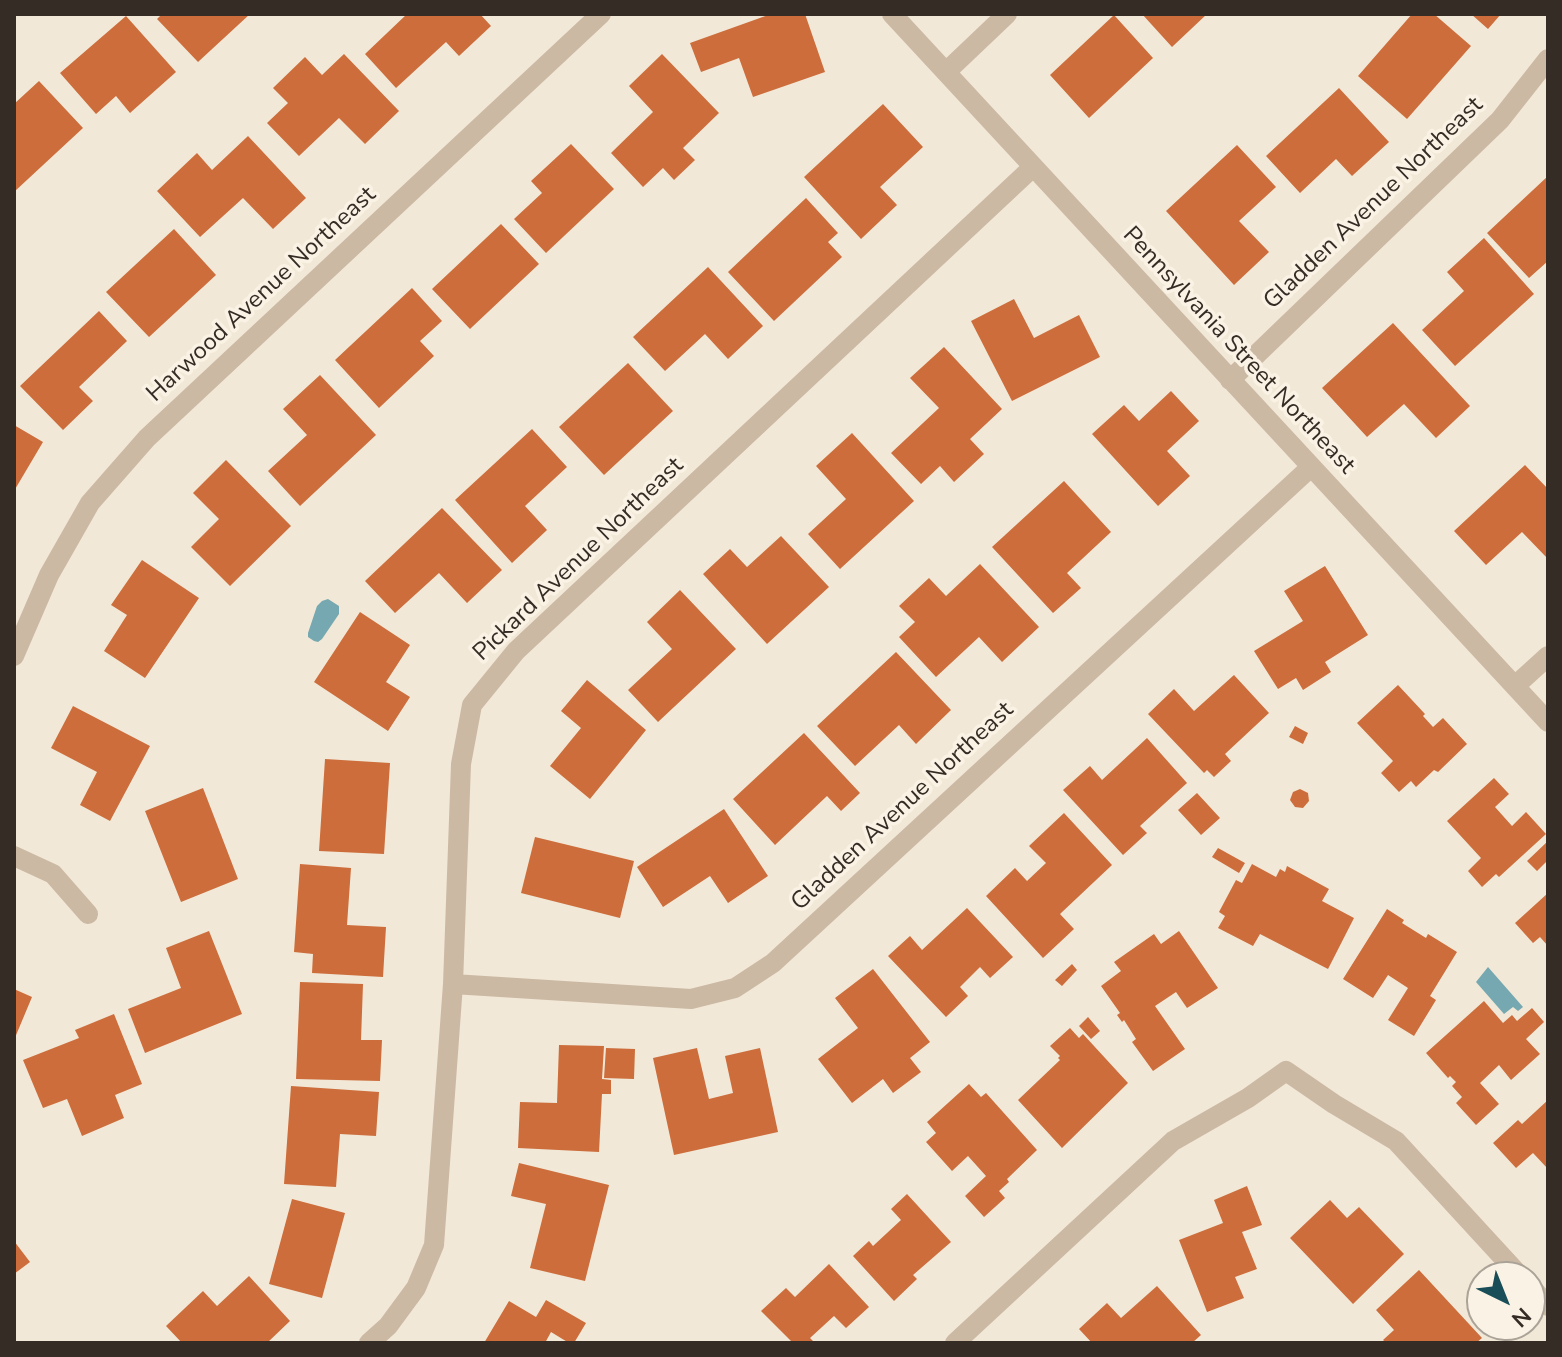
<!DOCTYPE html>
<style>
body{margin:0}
#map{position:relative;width:1562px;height:1357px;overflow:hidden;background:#f2e8d7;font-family:"Nunito Sans",sans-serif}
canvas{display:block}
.frame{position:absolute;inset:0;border:16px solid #352c25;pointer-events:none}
.north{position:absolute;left:1466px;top:1261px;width:80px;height:80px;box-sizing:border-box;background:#faf2e4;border:2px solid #aba398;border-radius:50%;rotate:137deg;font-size:22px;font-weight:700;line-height:32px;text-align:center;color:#352c25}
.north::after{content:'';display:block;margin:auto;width:28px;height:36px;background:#194e58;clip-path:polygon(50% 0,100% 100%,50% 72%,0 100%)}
</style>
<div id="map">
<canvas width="1562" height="1357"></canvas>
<div class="frame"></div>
<div class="north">N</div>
</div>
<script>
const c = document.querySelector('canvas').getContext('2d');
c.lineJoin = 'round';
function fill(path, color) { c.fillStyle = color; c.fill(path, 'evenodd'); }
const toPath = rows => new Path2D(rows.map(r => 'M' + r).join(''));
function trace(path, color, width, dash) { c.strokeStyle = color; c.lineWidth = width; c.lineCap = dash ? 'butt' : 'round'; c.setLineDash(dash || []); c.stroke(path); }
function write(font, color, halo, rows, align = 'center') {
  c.font = font + ' "Nunito Sans",sans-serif'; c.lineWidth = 7; c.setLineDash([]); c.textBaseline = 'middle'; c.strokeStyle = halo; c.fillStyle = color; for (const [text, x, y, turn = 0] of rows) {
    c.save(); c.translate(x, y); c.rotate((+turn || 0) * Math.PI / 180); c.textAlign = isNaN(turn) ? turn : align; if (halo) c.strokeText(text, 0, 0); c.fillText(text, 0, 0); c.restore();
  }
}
fill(toPath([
 [328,599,339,606,339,614,322,639,318,642,314,641,308,637,308,633,317,606,322,601],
 [1488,967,1523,1007,1518,1011,1513,1007,1504,1014,1476,982]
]), '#75a8b0');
fill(toPath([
 [162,14,250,14,198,62,157,19],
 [407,14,480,14,491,26,459,56,446,42,396,88,365,54],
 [771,14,805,14,825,72,753,97,739,58,701,72,690,43],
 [1142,14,1207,14,1172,47],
 [1412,14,1434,14,1471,46,1407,119,1358,76],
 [1471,14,1501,14,1488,29],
 [1114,15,1153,58,1089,118,1050,75],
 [126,16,176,72,130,113,116,96,96,114,60,73],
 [344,54,399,111,365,144,339,118,299,156,267,123,288,103,273,88,305,57,322,75],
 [662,54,719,113,683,148,695,160,674,180,663,168,643,187,611,153,653,112,629,86],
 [39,81,83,128,14,192,14,104],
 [1339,88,1389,142,1352,176,1336,159,1300,193,1266,156],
 [883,104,923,147,880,187,897,205,861,239,804,177],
 [248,136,306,198,273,229,243,198,200,237,157,191,197,153,212,170],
 [571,144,614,189,546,253,514,219,542,193,531,181],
 [1237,145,1276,187,1239,221,1269,252,1234,285,1166,211],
 [1548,176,1548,261,1529,278,1487,233],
 [806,198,838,233,828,242,842,257,774,321,728,272],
 [501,224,539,264,470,329,432,289],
 [174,229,216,275,149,337,106,292],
 [1484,238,1534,294,1455,366,1422,330,1464,291,1447,272],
 [708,267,763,326,728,359,705,334,665,371,633,337],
 [412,288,442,321,420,341,434,356,379,408,335,360],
 [1014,299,1034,338,1079,315,1100,357,1012,401,971,321],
 [99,311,127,341,79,387,93,401,63,430,20,386],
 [1393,323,1470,406,1436,438,1404,404,1367,437,1322,388],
 [944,347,1002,409,970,439,984,454,954,482,940,466,921,484,891,453,939,408,910,378],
 [628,363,673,411,604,475,559,427],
 [320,375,376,435,300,506,268,471,307,435,283,409],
 [1171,391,1199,421,1167,451,1190,476,1158,506,1092,434,1124,405,1139,421],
 [14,425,43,442,14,491],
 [532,429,567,467,525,506,547,530,512,563,455,500],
 [852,433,914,501,840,569,808,534,846,499,816,466],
 [226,460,291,526,230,586,191,547,219,519,193,493],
 [1525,465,1548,489,1548,559,1522,532,1486,565,1454,531],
 [1064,481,1111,532,1067,573,1081,588,1053,613,992,547],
 [442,508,502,570,467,603,439,573,395,613,365,581],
 [781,536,829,587,767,644,703,574,730,549,747,567],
 [142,560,199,598,145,678,104,651,127,615,111,605],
 [980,564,1039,627,1002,662,979,637,936,677,899,637,915,622,899,606,929,578,946,596],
 [1325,566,1368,635,1325,662,1331,672,1303,690,1296,678,1278,689,1254,651,1303,621,1284,591],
 [680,590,736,649,658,722,628,690,672,649,647,622],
 [360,612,410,645,386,682,410,697,388,731,314,682],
 [896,652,951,710,916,744,899,725,855,766,817,726],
 [1234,675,1269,713,1225,754,1231,761,1214,777,1207,770,1204,773,1148,714,1174,689,1194,711],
 [587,680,646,730,590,799,550,766,581,728,561,711],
 [1398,685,1425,714,1423,716,1433,727,1443,718,1467,744,1438,772,1434,770,1416,787,1411,781,1399,792,1381,773,1393,761,1357,723],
 [73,706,150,746,110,821,80,805,97,772,51,748],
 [1295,726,1308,733,1303,744,1289,737],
 [804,733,860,793,841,811,827,796,775,845,733,799],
 [1147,738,1187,783,1140,826,1147,833,1123,855,1063,790,1090,766,1102,780],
 [325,759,390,763,384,854,319,851],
 [1494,778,1509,794,1495,807,1512,826,1526,812,1546,834,1499,877,1496,874,1482,887,1468,871,1481,858,1447,821],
 [203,788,238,879,181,902,145,811],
 [1300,789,1308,793,1309,801,1303,808,1295,807,1290,800,1293,792],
 [1197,793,1220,818,1201,835,1178,810],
 [724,809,768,876,728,903,710,876,663,907,637,867],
 [1064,813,1112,865,1060,914,1074,929,1043,958,986,896,1015,868,1027,881,1046,863,1029,846],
 [535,837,634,861,620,918,521,893],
 [1548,841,1548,860,1537,871,1527,861],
 [1218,848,1245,863,1239,873,1212,857],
 [300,864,351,868,347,925,386,927,383,977,312,973,313,954,294,952],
 [1252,864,1276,877,1280,869,1285,872,1287,866,1329,889,1322,901,1354,918,1328,969,1260,934,1253,946,1218,928,1225,916,1219,912,1236,880,1242,883],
 [1548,893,1548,946,1540,937,1533,943,1515,923],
 [967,908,1013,957,990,978,980,967,960,987,968,996,946,1017,888,956,910,936,922,950],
 [1387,909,1404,920,1402,923,1426,938,1428,934,1457,952,1430,996,1436,1000,1414,1036,1388,1020,1408,988,1388,975,1373,998,1343,979],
 [209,931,242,1014,145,1053,128,1009,181,988,166,948],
 [1179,931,1218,988,1187,1008,1176,992,1155,1006,1185,1049,1153,1071,1132,1042,1136,1039,1124,1020,1122,1022,1117,1015,1120,1013,1101,986,1121,971,1114,962,1154,934,1161,944],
 [1072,964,1077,970,1062,986,1055,980],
 [873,969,930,1042,910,1058,921,1072,893,1093,883,1079,852,1103,818,1059,858,1028,835,998],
 [300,982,363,984,361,1040,382,1040,380,1081,296,1079],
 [14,989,32,997,14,1040],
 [1484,1001,1503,1023,1512,1015,1517,1021,1532,1008,1544,1022,1526,1039,1540,1054,1511,1080,1499,1065,1480,1083,1499,1104,1476,1125,1456,1103,1462,1097,1452,1086,1456,1082,1450,1076,1448,1078,1426,1053],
 [114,1014,142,1084,115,1095,124,1118,82,1136,67,1099,43,1108,23,1060,79,1038,75,1030],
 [1088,1017,1100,1031,1091,1039,1079,1026],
 [1070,1028,1079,1038,1083,1034,1128,1083,1062,1148,1018,1100,1060,1060,1058,1058,1060,1056,1050,1046],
 [559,1045,604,1046,602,1079,611,1080,611,1094,602,1094,599,1152,518,1148,520,1102,557,1103],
 [606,1048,635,1049,634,1079,604,1078],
 [697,1048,709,1099,733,1093,725,1056,760,1048,778,1132,674,1155,653,1058],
 [969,1084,981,1097,986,1093,1037,1150,1007,1179,1009,1182,999,1191,1005,1198,984,1217,965,1196,986,1176,968,1156,952,1171,926,1142,936,1133,927,1122],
 [291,1086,379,1092,376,1136,340,1134,336,1187,284,1184],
 [1548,1100,1548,1169,1533,1153,1516,1168,1493,1143,1518,1120,1522,1124],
 [519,1163,609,1185,585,1281,530,1268,546,1204,511,1196],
 [1247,1186,1262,1225,1242,1232,1257,1269,1235,1277,1244,1298,1207,1312,1179,1240,1223,1223,1214,1200],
 [907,1194,951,1242,913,1275,917,1279,894,1301,853,1256,869,1241,873,1246,901,1220,891,1209],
 [292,1199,345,1213,322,1298,269,1284],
 [1330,1200,1347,1218,1359,1207,1404,1254,1353,1304,1290,1238],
 [14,1241,30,1262,14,1274],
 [829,1264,869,1307,846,1328,834,1316,810,1338,815,1343,793,1343,761,1311,786,1288,795,1297],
 [1419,1270,1482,1338,1476,1343,1386,1343,1383,1340,1394,1330,1376,1310],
 [249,1276,290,1321,267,1343,182,1343,166,1326,203,1291,217,1306],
 [1157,1286,1201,1335,1192,1343,1092,1343,1079,1329,1107,1303,1121,1318],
 [546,1300,586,1323,574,1343,569,1343,551,1332,545,1343,484,1343,509,1301,536,1317]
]), '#cc6d3b');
trace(toPath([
 [892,14,1548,722],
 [946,72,1007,14],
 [1230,380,1500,120,1548,59],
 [14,656,49,575,90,503,147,438,601,14],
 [1515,686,1548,656],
 [14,856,53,874,88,914],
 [453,984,691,999,735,988,773,963,1311,467],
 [1530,1286,1548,1306],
 [369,1343,388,1326,416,1288,434,1245,453,984,461,764,472,705,516,651,1033,167],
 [955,1343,1173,1141,1248,1098,1286,1071,1334,1104,1396,1141,1521,1277]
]), '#cbb9a3', 20);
write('24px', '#352c25', '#faf2e4', [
 ["Gladden Avenue Northeast",1374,204,-44],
 ["Harwood Avenue Northeast",262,295,-43],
 ["Pennsylvania Street Northeast",1238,351,47],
 ["Pickard Avenue Northeast",579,560,-44],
 ["Gladden Avenue Northeast",903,807,-43]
]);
</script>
